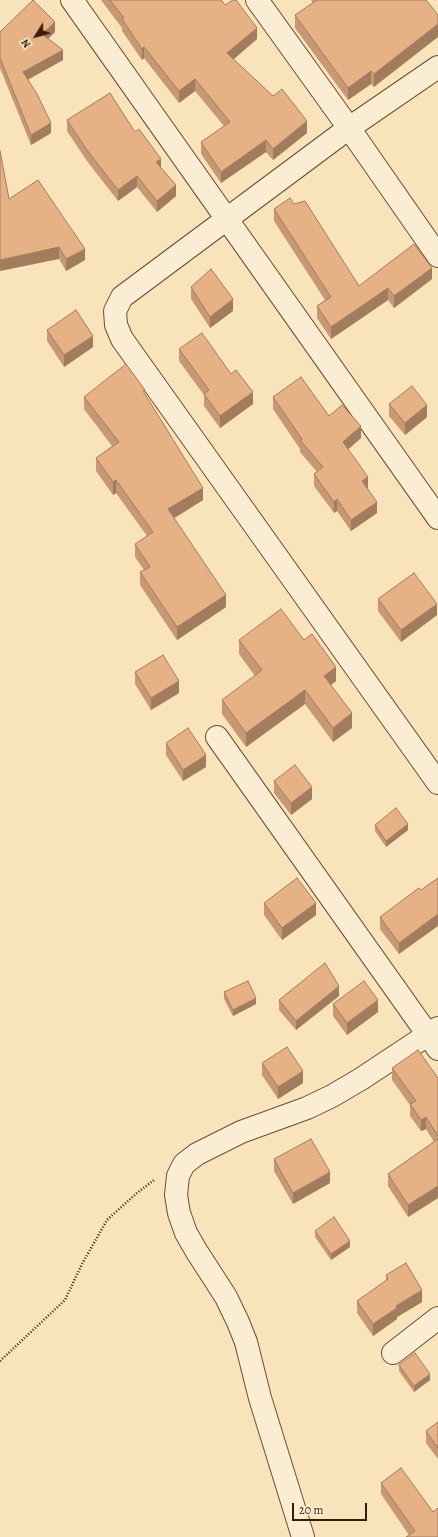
<!DOCTYPE html>
<style>
body{margin:0}
#map{position:relative;width:438px;height:1537px;overflow:hidden;background:#f8e3bb;font-family:Alegreya,serif}
canvas{display:block}
.north{position:absolute;left:16px;top:16px;width:40px;height:40px;-webkit-text-stroke:3px #faedd3;paint-order:stroke;rotate:233deg;font-size:11px;font-weight:700;line-height:16px;text-align:center;color:#3a1b08}
.north::after{content:'';display:block;margin:auto;width:14px;height:18px;background:#3a1b08;clip-path:polygon(50% 0,100% 100%,50% 72%,0 100%)}
.scale{position:absolute;left:292px;top:1503px;width:75px;height:18px;box-sizing:border-box;border:2px solid #3a1b08;border-top:0;padding-left:5px;font-size:12px;line-height:14px;white-space:nowrap;color:#3a1b08;-webkit-text-stroke:3px #faedd3;paint-order:stroke}
</style>
<div id="map">
<canvas width="438" height="1537"></canvas>
<div class="north">N</div>
<div class="scale">20 m</div>
</div>
<script>
const c = document.querySelector('canvas').getContext('2d');
c.lineJoin = 'round';
const toPath = rows => new Path2D(rows.map(r => 'M' + r).join(''));
function trace(path, color, width, dash) { c.strokeStyle = color; c.lineWidth = width; c.lineCap = dash ? 'butt' : 'round'; c.setLineDash(dash || []); c.stroke(path); }
function fill(path, color) { c.fillStyle = color; c.fill(path, 'evenodd'); }
const street = toPath([
 [72,0,438,518],
 [257,0,349,128,438,256],
 [438,67,349,128,122,297,115,311,116,325,122,339,438,783],
 [217,737,438,1049],
 [393,1353,438,1318],
 [303,1537,260,1398,246,1342,238,1322,226,1297,197,1252,186,1233,179,1213,176,1195,178,1176,184,1164,197,1154,241,1132,307,1108,332,1096,361,1079,438,1028]
]);
trace(street, '#6a4d35', 24);
trace(toPath([
 [0,1361,65,1300,82,1264,107,1220,137,1193,154,1180]
]), '#3a1b08', 2.5, [1, 2]);
trace(street, '#faedd3', 22);
fill(toPath([
 [101,0,221,0,225,5,257,39,233,59,307,133,273,160,266,152,221,183,201,154,201,142,224,126,195,91,179,103,144,58,142,60,122,31,122,28],
 [311,0,426,0,374,87,371,84,348,100,295,28,295,15,313,3],
 [0,32,55,32,48,39,63,60,28,80,51,133,31,145,0,68],
 [67,120,135,132,176,196,157,212,137,187,118,201,87,161,67,131],
 [9,199,85,260,66,271,59,259],
 [294,204,359,286,432,279,394,308,388,300,331,339,317,318,317,306,325,300,274,221,274,209],
 [191,287,233,311,210,328,191,299],
 [47,330,93,347,64,367,47,341],
 [179,349,231,374,253,404,220,428,204,406,204,395,179,361],
 [145,395,203,500,174,518,226,607,177,640,140,585,140,572,144,570,135,557,135,544,147,536,116,493,113,495,96,471,96,458,112,446,84,409,84,397],
 [273,397,329,416,361,438,348,449,368,489,377,513,351,531,337,511,334,513,314,486,314,474,317,472,300,452,300,449,273,409],
 [389,404,427,417,405,435,389,416],
 [378,599,437,615,401,642,378,611],
 [239,640,304,640,336,681,331,685,352,728,333,742,305,704,246,747,222,714,222,700,255,676,239,654],
 [135,672,179,693,151,710,135,684],
 [166,743,206,767,183,781,166,755],
 [274,781,312,799,291,815,274,793],
 [375,825,408,830,386,847,375,831],
 [419,888,399,954,380,929,380,917],
 [264,903,316,915,282,940,264,915],
 [224,992,256,1004,233,1016,224,999],
 [339,996,296,1030,279,1010,279,1000],
 [333,1004,378,1012,347,1035,333,1016],
 [262,1063,303,1083,278,1099,262,1075],
 [392,1068,438,1078,438,1198,408,1217,388,1186,388,1174,434,1142,426,1129,421,1131,410,1116,410,1105,392,1080],
 [274,1159,330,1183,293,1204,274,1171],
 [315,1231,350,1247,331,1260,315,1237],
 [386,1275,422,1302,397,1317,397,1319,373,1336,357,1313,357,1301,386,1281],
 [399,1365,430,1380,414,1392,399,1371],
 [438,1422,438,1459,426,1443,426,1431],
 [381,1483,433,1512,438,1537,409,1535,381,1494]
]), '#c79873');
fill(toPath([
 [55,22,55,32,42,44,42,34],
 [438,24,438,37,374,87,374,74],
 [257,28,257,39,227,65,227,53],
 [144,47,144,58,142,60,142,49],
 [63,50,63,60,23,82,23,72],
 [371,71,371,84,348,100,348,88],
 [195,79,195,91,179,103,179,91],
 [307,121,307,133,273,160,273,149],
 [51,123,51,133,31,145,31,135],
 [266,140,266,152,221,183,221,172],
 [161,159,161,170,156,162],
 [137,176,137,187,118,201,118,190],
 [176,185,176,196,157,212,157,201],
 [59,247,59,259,0,271,0,260],
 [85,249,85,260,66,271,66,259],
 [432,268,432,279,394,308,394,296],
 [388,288,388,300,331,339,331,327],
 [233,299,233,311,210,328,210,317],
 [93,336,93,347,64,367,64,355],
 [253,392,253,404,220,428,220,416],
 [427,405,427,417,405,435,405,423],
 [361,426,361,438,343,454,343,442],
 [368,477,368,489,362,481],
 [116,480,116,493,113,495,113,482],
 [203,488,203,500,168,522,168,509],
 [337,499,337,511,334,513,334,502],
 [377,502,377,513,351,531,351,520],
 [226,595,226,607,177,640,177,627],
 [437,604,437,615,401,642,401,630],
 [336,667,336,681,324,690,324,676],
 [179,681,179,693,151,710,151,698],
 [305,690,305,704,246,747,246,733],
 [352,713,352,728,333,742,333,728],
 [206,755,206,767,183,781,183,770],
 [312,787,312,799,291,815,291,803],
 [408,824,408,830,386,847,386,841],
 [316,903,316,915,282,940,282,928],
 [438,914,438,926,399,954,399,943],
 [339,986,339,996,296,1030,296,1021],
 [256,998,256,1004,233,1016,233,1010],
 [378,1000,378,1012,347,1035,347,1023],
 [303,1071,303,1083,278,1099,278,1087],
 [426,1117,426,1129,421,1131,421,1120],
 [330,1172,330,1183,293,1204,293,1193],
 [438,1186,438,1198,408,1217,408,1205],
 [350,1241,350,1247,331,1260,331,1254],
 [422,1290,422,1302,397,1317,397,1319,373,1336,373,1324,396,1306],
 [430,1374,430,1380,414,1392,414,1386]
]), '#a27c5e');
const building = toPath([
 [33,0,55,22,42,34,63,50,23,72,37,94,51,123,31,135,0,58,0,32,33,0],
 [110,0,221,0,225,5,233,0,236,0,257,28,227,53,273,96,282,89,307,121,273,149,266,140,221,172,201,142,230,122,195,79,179,91,144,47,142,49,122,19,124,18,110,0],
 [317,0,426,0,438,15,438,24,374,74,371,71,348,88,295,15,317,0],
 [110,93,135,132,139,129,161,159,156,162,176,185,157,201,137,176,118,190,87,150,67,120,110,93],
 [0,151,9,199,38,180,85,249,66,259,59,247,0,260,0,151],
 [290,198,294,204,305,201,359,286,414,244,432,268,394,296,388,288,331,327,317,306,331,297,274,209,290,198],
 [211,269,233,299,210,317,191,287,211,269],
 [76,310,93,336,64,355,47,330,76,310],
 [202,333,231,374,236,370,253,392,220,416,204,394,209,390,179,349,202,333],
 [126,364,145,390,143,391,203,488,168,509,226,595,177,627,140,572,150,567,135,544,153,532,116,480,113,482,96,458,119,442,84,397,126,364],
 [301,377,329,416,342,405,361,426,343,442,368,477,362,481,377,502,351,520,337,499,334,502,314,474,323,467,300,440,302,439,273,397,301,377],
 [412,386,427,405,405,423,389,404,412,386],
 [414,573,437,604,401,630,378,599,414,573],
 [281,609,304,640,312,634,336,667,324,676,352,713,333,728,305,690,246,733,222,700,262,670,239,640,281,609],
 [163,655,179,681,151,698,135,672,163,655],
 [188,728,206,755,183,770,166,743,188,728],
 [295,765,312,787,291,803,274,781,295,765],
 [396,808,408,824,386,841,375,825,396,808],
 [297,878,316,903,282,928,264,903,297,878],
 [438,878,438,914,399,943,380,917,419,888,421,890,438,878],
 [325,963,339,986,296,1021,279,1000,325,963],
 [248,981,256,998,233,1010,224,992,248,981],
 [364,981,378,1000,347,1023,333,1004,364,981],
 [287,1047,303,1071,278,1087,262,1063,287,1047],
 [418,1050,438,1078,438,1136,426,1117,421,1120,410,1104,416,1101,392,1068,418,1050],
 [311,1139,330,1172,293,1193,274,1159,311,1139],
 [438,1139,438,1186,408,1205,388,1174,438,1139],
 [334,1217,350,1241,331,1254,315,1231,334,1217],
 [406,1263,422,1290,396,1306,397,1308,373,1324,357,1301,388,1279,386,1275,406,1263],
 [415,1353,430,1374,414,1386,399,1365,415,1353],
 [438,1422,438,1448,426,1431,438,1422],
 [401,1468,433,1512,438,1508,438,1537,406,1537,415,1531,381,1483,401,1468]
]);
fill(building, '#e7b186');
trace(building, '#a27c5e', 1);
</script>
